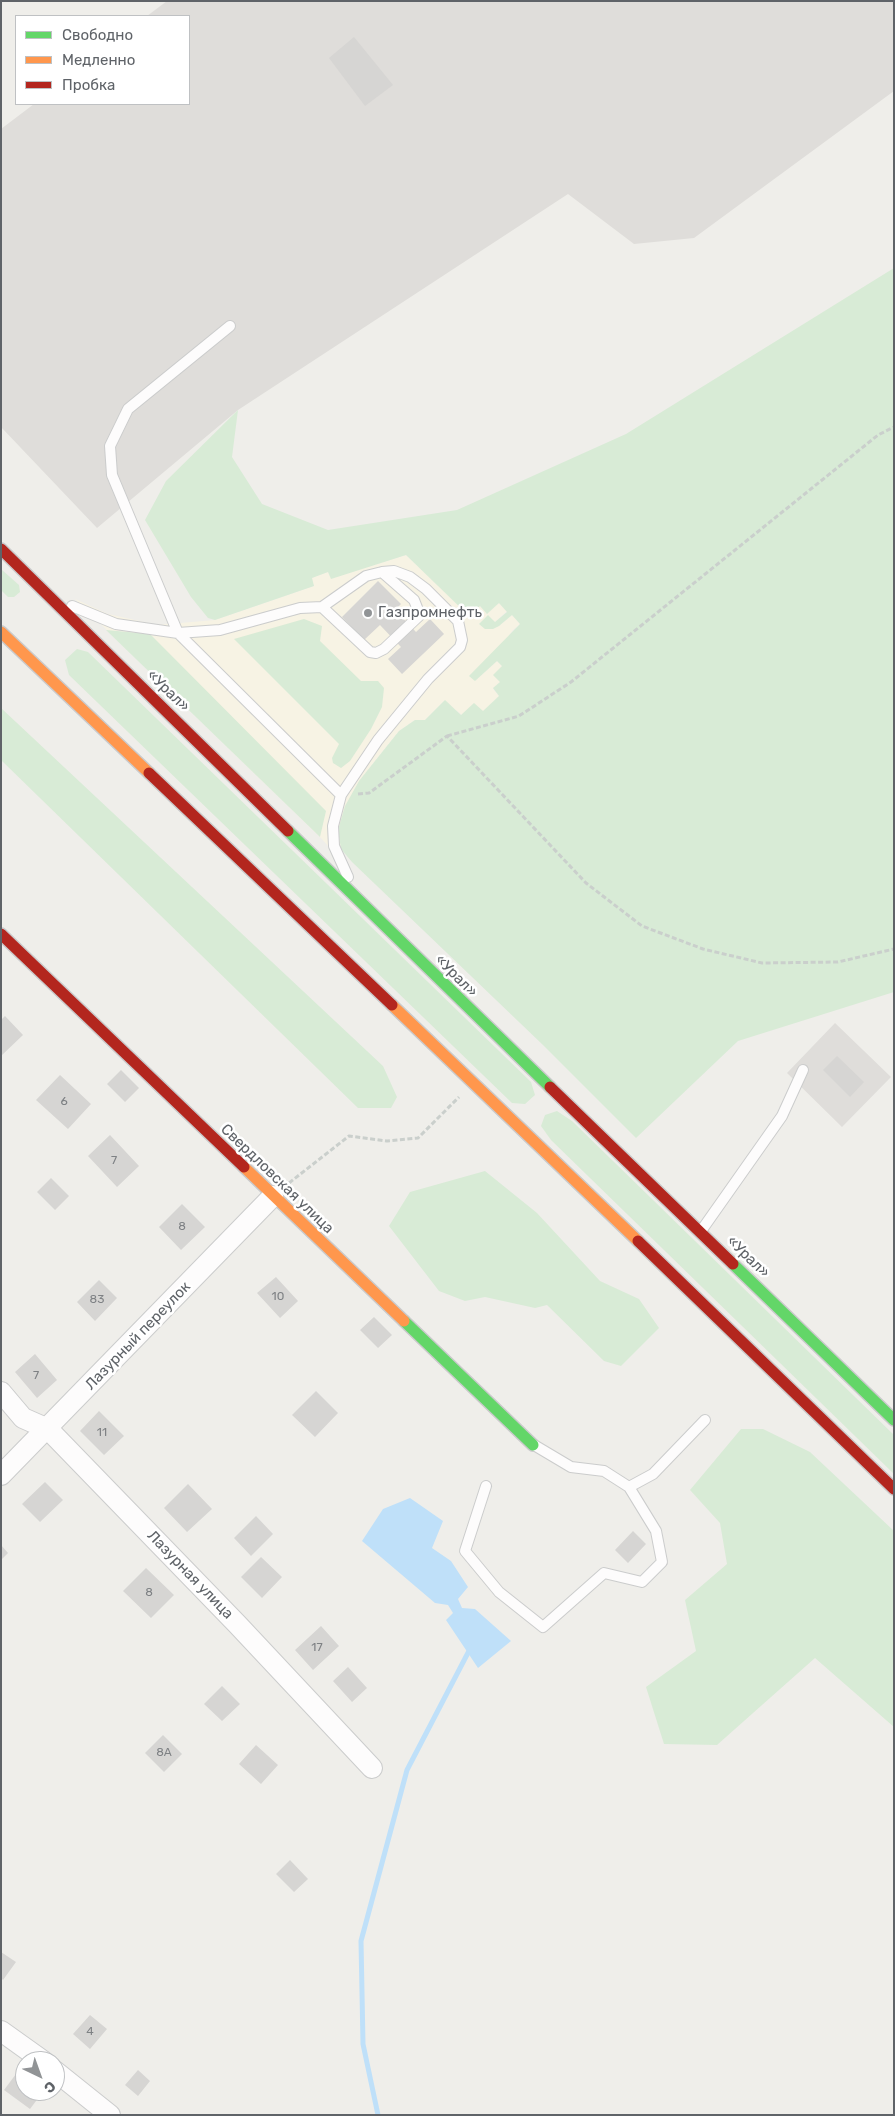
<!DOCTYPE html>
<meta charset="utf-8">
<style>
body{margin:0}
#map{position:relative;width:895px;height:2116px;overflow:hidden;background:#efeeea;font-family:Rubik,sans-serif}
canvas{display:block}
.frame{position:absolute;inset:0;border:2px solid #5f6368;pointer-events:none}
.legend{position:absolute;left:15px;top:15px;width:175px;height:90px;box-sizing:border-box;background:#fff;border:1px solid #bfc1c3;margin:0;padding:6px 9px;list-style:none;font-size:15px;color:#5f6368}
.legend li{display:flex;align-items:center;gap:10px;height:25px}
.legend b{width:25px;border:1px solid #bfc1c3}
.north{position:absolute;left:15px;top:2051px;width:50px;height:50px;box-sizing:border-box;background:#fff;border:1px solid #bfc1c3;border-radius:50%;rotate:138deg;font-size:14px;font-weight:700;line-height:20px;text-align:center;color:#5f6368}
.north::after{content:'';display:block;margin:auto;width:18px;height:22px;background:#919496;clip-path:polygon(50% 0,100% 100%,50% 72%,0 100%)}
</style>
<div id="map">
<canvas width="895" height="2116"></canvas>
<div class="frame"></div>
<ul class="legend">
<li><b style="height:6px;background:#63d668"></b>Свободно</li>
<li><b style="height:6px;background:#ff974d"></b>Медленно</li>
<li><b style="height:6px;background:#b3261e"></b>Пробка</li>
</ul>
<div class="north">С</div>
</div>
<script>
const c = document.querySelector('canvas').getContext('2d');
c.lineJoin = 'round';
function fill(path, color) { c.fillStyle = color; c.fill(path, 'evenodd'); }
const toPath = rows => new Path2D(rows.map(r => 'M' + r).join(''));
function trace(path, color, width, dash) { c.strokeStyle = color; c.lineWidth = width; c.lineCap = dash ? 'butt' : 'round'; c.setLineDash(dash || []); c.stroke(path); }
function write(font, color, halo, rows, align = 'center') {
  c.font = font + ' Rubik,sans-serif'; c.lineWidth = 5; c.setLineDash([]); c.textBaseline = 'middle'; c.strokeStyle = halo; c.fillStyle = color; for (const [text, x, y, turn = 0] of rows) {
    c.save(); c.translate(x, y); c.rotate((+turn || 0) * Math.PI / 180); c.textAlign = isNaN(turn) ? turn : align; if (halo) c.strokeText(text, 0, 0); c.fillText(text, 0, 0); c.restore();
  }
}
fill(toPath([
 [406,555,469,615,480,606,487,613,499,603,507,611,495,622,488,616,479,624,499,626,512,615,520,624,513,630,475,681,497,661,502,666,500,682,493,689,499,696,483,712,462,715,444,701,425,720,415,720,399,731,359,781,341,849,349,869,320,837,75,599,108,614,157,625,215,620,314,586,311,578,328,572,331,578]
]), '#f7f3e4');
fill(toPath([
 [167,1,894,1,894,91,694,238,634,244,568,194,238,410,97,528,1,427,1,129,34,104,189,104,189,16,147,16],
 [835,1023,891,1077,842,1127,787,1073]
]), '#dfddda');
fill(toPath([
 [894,268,894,992,738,1041,636,1138,543,1045,352,862,341,849,338,830,345,806,359,781,399,731,415,720,425,720,445,700,461,715,474,703,483,711,499,696,493,688,500,682,493,675,502,666,497,661,475,681,469,676,520,624,512,615,499,626,493,629,485,629,479,624,488,615,495,622,507,612,499,603,487,614,480,606,469,616,406,555,331,579,328,572,312,578,314,586,215,620,208,618,191,597,145,520,166,481,238,410,232,457,262,504,328,530,457,510,626,434],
 [1,569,19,585,20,592,14,597,8,597,1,590],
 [304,619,322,626,320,641,361,681,378,681,384,688,382,707,371,729,350,761,341,768,333,763,332,758,339,744,234,639],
 [106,630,150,634,326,811,320,837],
 [77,649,88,652,531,1082,535,1095,525,1104,512,1103,69,675,65,660],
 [1,708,383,1066,397,1097,391,1108,358,1108,1,760],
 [557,1111,572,1121,894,1435,894,1474,551,1140,541,1126,545,1115],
 [485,1171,537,1213,600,1281,639,1299,659,1328,621,1366,604,1361,547,1305,535,1308,485,1297,465,1301,439,1291,389,1226,410,1192],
 [741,1429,763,1429,810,1452,894,1531,894,1727,815,1658,717,1745,664,1744,646,1687,696,1651,685,1600,727,1564,720,1523,690,1490]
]), '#d8ebd6');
fill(toPath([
 [410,1498,443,1521,432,1548,451,1561,468,1587,458,1599,462,1608,475,1609,511,1641,478,1668,446,1620,453,1613,448,1605,435,1603,362,1541,383,1509]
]), '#bfe0f9');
trace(toPath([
 [378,2115,363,2044,361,1941,407,1770,471,1647]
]), '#bfe0f9', 5);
fill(toPath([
 [354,37,393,85,365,106,329,58],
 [378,581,401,604,395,610,416,632,430,619,444,634,402,674,388,659,401,647,380,625,364,640,342,617],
 [5,1016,23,1035,1,1056,1,1020],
 [837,1056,864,1082,850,1097,823,1070],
 [121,1070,139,1088,125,1102,107,1084],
 [60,1075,91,1104,68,1129,36,1100],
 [110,1135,139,1166,117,1187,88,1156],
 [51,1178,69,1196,55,1210,37,1192],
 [182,1204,205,1227,181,1250,159,1227],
 [276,1277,298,1301,280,1318,257,1293],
 [99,1280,117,1298,95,1321,77,1302],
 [374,1317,392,1335,378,1348,360,1330],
 [35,1354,57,1380,37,1398,15,1372],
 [316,1391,338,1413,315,1437,292,1415],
 [99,1411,124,1436,104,1455,80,1431],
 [45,1482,63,1500,40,1522,22,1504],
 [188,1484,212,1509,187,1532,164,1508],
 [256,1516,273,1534,251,1556,234,1538],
 [633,1531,646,1544,628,1563,615,1550],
 [1,1545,8,1553,1,1560],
 [261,1557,282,1577,262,1598,241,1577],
 [146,1568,174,1595,151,1618,123,1591],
 [321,1626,339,1646,313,1670,295,1650],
 [348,1667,367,1688,352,1702,333,1681],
 [222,1686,240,1704,222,1721,204,1704],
 [163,1735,182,1754,164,1772,145,1753],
 [256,1745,278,1765,261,1784,239,1764],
 [290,1860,308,1879,294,1892,276,1874],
 [1,1952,16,1962,3,1980,1,1978],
 [90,2015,107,2029,90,2049,73,2034],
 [138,2070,150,2081,138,2096,125,2085],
 [16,2074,25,2080,25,2091,42,2093,30,2109,4,2090]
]), '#d6d5d3');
const lane = toPath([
 [230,326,128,409,110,446,112,475,178,633,341,795],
 [72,606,116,624,178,633,220,630,300,608,322,607,366,576,382,572,394,571,410,577,426,589,458,621,462,640,460,647,428,679,378,740,341,795,333,826,334,846,348,877],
 [322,607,370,652,376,653,384,649,420,615,414,600,382,572],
 [701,1231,782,1116,803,1070],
 [534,1445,571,1467,604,1471,629,1487,653,1474,705,1420],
 [486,1486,465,1551,499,1592,543,1627,604,1573,642,1582,662,1562,656,1531,629,1487]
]);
const street = toPath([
 [1,1392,23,1418,48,1429,237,1624,372,1768],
 [1,1475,273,1196],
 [1,2031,43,2061],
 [55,2071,110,2115]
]);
const fast = toPath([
 [288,831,550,1087],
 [733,1264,894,1420],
 [404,1321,533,1445]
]);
const slow = toPath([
 [1,632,149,773],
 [392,1005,638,1241],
 [244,1167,404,1321]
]);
const jam = toPath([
 [1,549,288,831],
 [149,773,392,1005],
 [1,934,244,1167],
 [550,1087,733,1264],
 [638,1241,894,1489]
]);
trace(lane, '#cbcccc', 12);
trace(street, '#cbcccc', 22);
trace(fast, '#cacacb', 14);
trace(slow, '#cacacb', 14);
trace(jam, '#cacacb', 14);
trace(toPath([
 [447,736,519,716,571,682,878,435,894,427],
 [358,794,369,793,447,736,586,883,642,926,703,949,762,963,838,962,894,949],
 [289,1183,349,1136,387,1141,418,1138,459,1097]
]), '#cacfcc', 3, [5, 2.5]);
trace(lane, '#fdfcfc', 10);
trace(street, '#fdfcfc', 20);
trace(fast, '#63d668', 11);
trace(slow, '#ff974d', 11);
trace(jam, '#b3261e', 11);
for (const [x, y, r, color] of [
 [368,613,5,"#919496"]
]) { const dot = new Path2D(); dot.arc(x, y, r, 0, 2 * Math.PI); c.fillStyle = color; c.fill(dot); trace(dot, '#fff', 2); }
write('12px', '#7e8184', null, [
 ["6",64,1102],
 ["7",114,1161],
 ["8",182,1227],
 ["10",278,1297],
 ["83",97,1300],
 ["7",36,1376],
 ["11",102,1433],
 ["8",149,1593],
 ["17",317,1648],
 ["8А",164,1753],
 ["4",90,2032]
]);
write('15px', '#5f6368', '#fff', [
 ["Газпромнефть",378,613]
], 'left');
write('15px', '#5f6368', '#fff', [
 ["«Урал»",168,691,44],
 ["«Урал»",456,976,45],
 ["Свердловская улица",277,1179,44],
 ["«Урал»",748,1257,44],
 ["Лазурный переулок",138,1336,-46],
 ["Лазурная улица",190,1575,46]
]);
</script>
